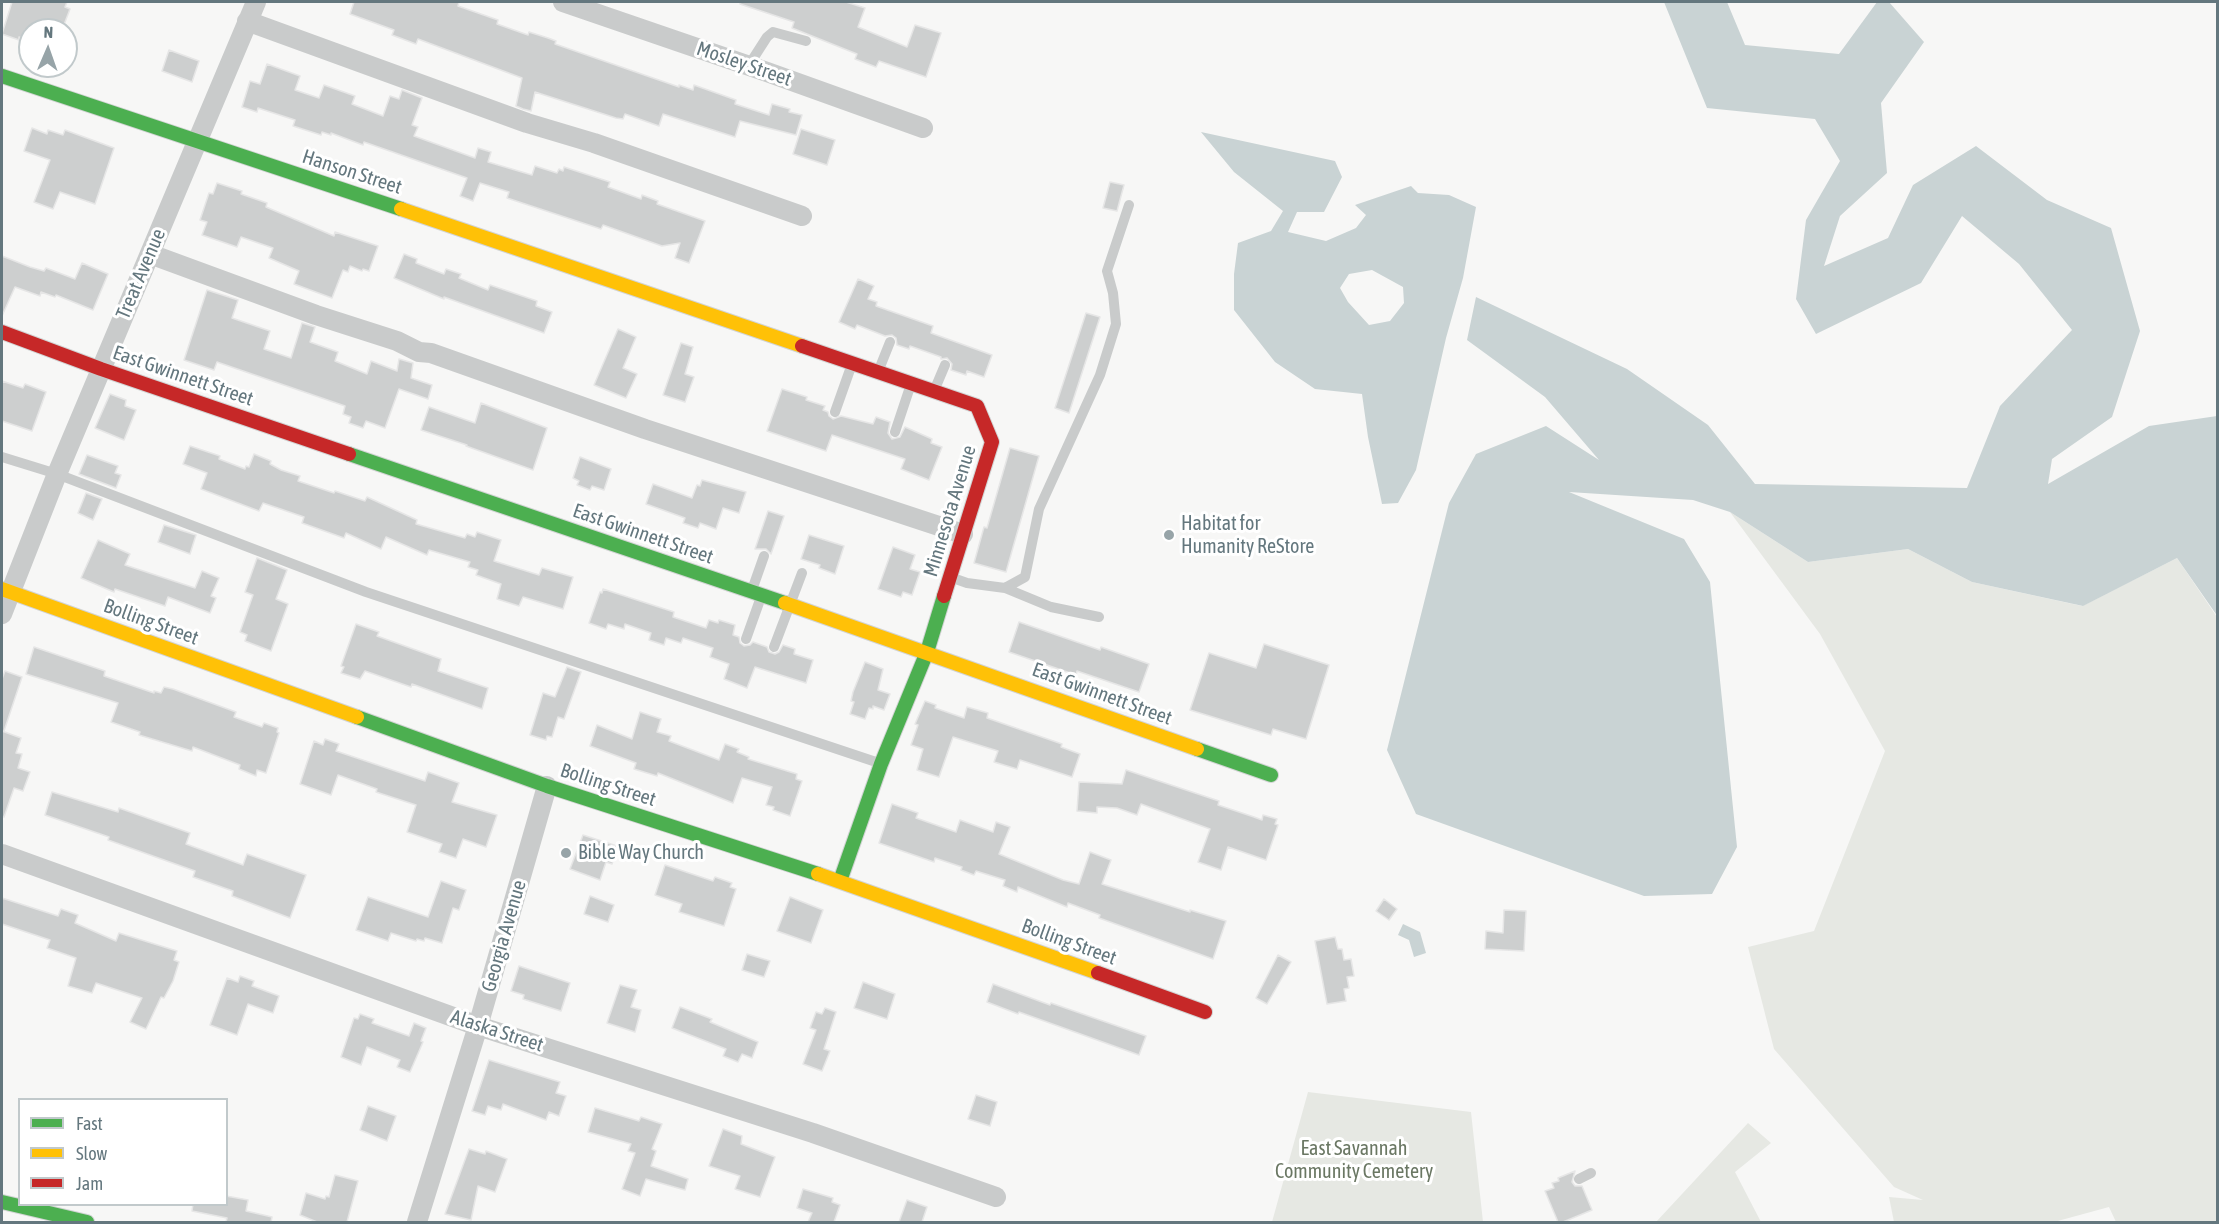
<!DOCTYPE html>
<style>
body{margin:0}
#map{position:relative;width:2219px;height:1224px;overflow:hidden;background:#f7f7f6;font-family:"Asap Condensed",sans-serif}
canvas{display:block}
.frame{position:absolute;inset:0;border:3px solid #64777e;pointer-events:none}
.legend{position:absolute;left:18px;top:1098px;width:210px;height:108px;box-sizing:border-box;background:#fff;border:2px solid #c1c9cb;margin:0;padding:8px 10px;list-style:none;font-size:18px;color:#64777e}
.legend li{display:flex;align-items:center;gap:12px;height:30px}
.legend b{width:30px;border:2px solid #c1c9cb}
.north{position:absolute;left:18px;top:18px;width:60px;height:60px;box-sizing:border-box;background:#fff;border:2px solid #c1c9cb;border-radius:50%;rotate:2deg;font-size:16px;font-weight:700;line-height:24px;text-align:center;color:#64777e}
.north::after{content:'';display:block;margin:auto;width:21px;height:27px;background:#97a4a8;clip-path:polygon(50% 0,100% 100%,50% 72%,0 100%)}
</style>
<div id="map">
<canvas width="2219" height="1224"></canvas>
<div class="frame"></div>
<ul class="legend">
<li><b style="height:8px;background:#4caf50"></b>Fast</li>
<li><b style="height:8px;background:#ffc107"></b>Slow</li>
<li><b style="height:8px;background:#c62828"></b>Jam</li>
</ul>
<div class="north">N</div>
</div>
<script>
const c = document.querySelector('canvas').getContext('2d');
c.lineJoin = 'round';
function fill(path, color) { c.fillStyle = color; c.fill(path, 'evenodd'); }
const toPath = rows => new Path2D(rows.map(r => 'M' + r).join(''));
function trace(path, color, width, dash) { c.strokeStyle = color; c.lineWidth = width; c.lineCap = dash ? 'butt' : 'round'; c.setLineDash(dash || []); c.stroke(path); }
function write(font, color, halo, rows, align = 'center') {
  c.font = font + ' "Asap Condensed",sans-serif'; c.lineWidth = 6; c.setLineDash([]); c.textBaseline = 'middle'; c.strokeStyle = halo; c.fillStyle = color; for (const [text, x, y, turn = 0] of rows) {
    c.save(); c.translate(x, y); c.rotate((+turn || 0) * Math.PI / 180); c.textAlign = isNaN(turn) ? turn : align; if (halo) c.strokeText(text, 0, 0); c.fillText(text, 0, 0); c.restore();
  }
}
fill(toPath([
 [1730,512,1808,562,1908,549,1972,582,2082,606,2177,558,2217,617,2217,1222,2116,1222,2109,1207,2054,1222,1894,1222,1889,1197,1923,1200,1894,1187,1774,1049,1748,947,1814,931,1885,751,1820,634],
 [1308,1092,1471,1112,1483,1222,1272,1222],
 [1748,1123,1771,1143,1735,1172,1761,1222,1656,1222]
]), '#e6e8e3');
fill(toPath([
 [1664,2,1727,2,1745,45,1839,54,1877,2,1889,2,1924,42,1881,103,1887,173,1840,216,1824,266,1888,238,1913,185,1976,146,2047,200,2111,228,2140,331,2112,417,2052,459,2048,484,2149,426,2217,416,2218,617,2177,558,2083,606,1972,582,1908,549,1808,562,1730,512,1693,500,1569,492,1684,539,1710,582,1737,847,1712,894,1644,896,1416,814,1387,750,1449,503,1476,454,1546,426,1599,460,1545,397,1467,340,1476,297,1627,369,1708,425,1755,484,1967,488,2000,406,2072,330,2019,264,1962,216,1921,283,1816,334,1796,299,1806,220,1840,161,1815,119,1707,108],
 [1201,132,1335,161,1342,177,1324,212,1297,212,1288,232,1326,241,1356,228,1366,215,1355,205,1411,186,1418,193,1449,195,1476,207,1463,278,1446,338,1416,470,1398,503,1382,504,1368,437,1362,394,1315,389,1275,362,1234,310,1234,274,1238,243,1271,231,1283,211,1234,172],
 [1372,270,1403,287,1404,303,1390,321,1369,325,1348,302,1340,288,1349,274],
 [1403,924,1420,932,1426,953,1414,957,1409,940,1398,935]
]), '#c9d3d4');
const building = toPath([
 [12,2,67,2,65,7,70,9,62,30,25,30,23,38,19,37,19,40,2,34,12,2],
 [354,2,459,2,458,6,498,20,497,24,528,35,529,32,548,38,556,41,555,44,679,87,679,85,693,90,694,85,736,100,735,104,769,115,772,104,790,109,789,112,802,115,796,135,740,121,735,137,663,114,659,126,625,114,623,119,616,118,535,92,531,111,523,109,516,106,522,78,418,39,416,44,392,35,394,30,350,14,354,2],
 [740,2,846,2,865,8,858,27,907,47,915,25,941,33,926,77,879,61,876,67,855,59,857,54,792,28,794,22,740,4,740,2],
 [169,50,199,61,192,82,162,71,169,50],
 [267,64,300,76,295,90,319,98,324,85,355,96,352,104,383,116,390,96,399,99,402,90,422,98,412,125,418,127,414,136,475,158,478,148,491,152,488,162,532,175,535,166,557,173,559,169,563,171,564,167,610,182,608,187,641,199,642,195,658,201,657,204,705,221,689,263,675,258,680,243,662,246,603,225,601,229,507,198,509,192,480,183,473,201,460,196,467,178,364,142,363,145,331,133,331,135,322,132,321,135,293,126,295,120,258,108,257,112,242,107,250,81,260,84,267,64],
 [32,128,47,134,48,130,63,135,65,130,114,148,95,204,60,192,53,209,34,202,50,160,24,151,32,128],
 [801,129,835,140,827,165,793,154,801,129],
 [1110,182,1124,185,1117,211,1103,208,1110,182],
 [217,183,242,191,241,194,267,203,266,207,334,236,335,232,378,246,369,271,363,269,362,271,350,266,348,272,343,270,332,298,294,284,299,271,269,258,273,248,241,237,237,247,202,235,207,222,200,220,209,193,213,194,217,183],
 [404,254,417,259,416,263,444,274,446,269,461,274,459,278,488,290,490,285,537,301,536,306,552,312,544,333,444,297,444,299,394,278,404,254],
 [2,256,30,267,44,271,46,268,75,279,82,263,108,274,93,310,56,295,55,297,41,292,40,296,15,287,2,316,2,256],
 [858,279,874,286,868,299,877,302,876,306,933,326,931,333,992,355,984,377,967,371,966,375,951,370,952,364,947,358,941,359,941,357,910,346,909,349,897,345,896,338,892,335,885,336,857,325,855,329,839,322,858,279],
 [207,290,238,300,232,318,270,331,264,349,291,358,302,323,315,327,310,342,338,352,335,361,367,374,371,361,397,371,399,359,413,363,411,378,432,385,428,399,399,389,385,428,366,421,363,428,349,423,351,417,343,414,345,406,217,362,214,370,184,360,207,290],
 [1086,313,1100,317,1069,413,1055,408,1086,313],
 [618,329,636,337,623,368,637,374,626,398,594,385,618,329],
 [681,343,693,347,685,374,694,377,685,402,663,395,681,343],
 [2,381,23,388,25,384,46,392,32,431,2,421,2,381],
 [782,389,807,397,806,400,825,406,823,410,828,412,829,416,833,419,841,416,873,424,876,417,890,422,888,433,892,439,900,437,905,427,932,439,931,443,942,447,929,480,901,469,905,459,832,435,826,451,767,431,782,389],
 [110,394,126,400,125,406,136,410,124,440,95,428,110,394],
 [481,403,547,428,533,470,466,446,467,445,421,430,429,407,475,423,481,403],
 [190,446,220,456,219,459,245,469,246,466,249,467,254,454,271,461,270,464,281,470,300,476,298,481,334,493,335,491,365,501,367,497,417,520,416,524,465,538,467,534,475,537,477,532,501,540,494,561,539,575,542,568,573,577,563,609,523,597,519,606,497,599,501,584,476,575,478,570,468,567,470,562,429,550,427,555,386,537,381,549,346,533,344,538,302,523,304,517,263,503,259,511,201,489,207,473,183,464,190,446],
 [1010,448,1039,456,1006,572,974,563,984,527,987,528,1010,448],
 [87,455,118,466,115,473,121,475,116,488,79,474,87,455],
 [580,457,611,469,604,490,592,486,590,490,577,485,579,481,573,478,580,457],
 [702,480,746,492,739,513,723,508,716,529,700,523,698,528,683,523,685,518,646,504,653,484,692,498,697,485,700,486,702,480],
 [86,493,102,499,93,520,78,513,86,493],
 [768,511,784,516,771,554,766,549,755,549,768,511],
 [164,525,196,535,190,554,158,542,164,525],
 [809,535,844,546,835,574,819,568,820,565,801,559,809,535],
 [98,540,130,554,125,565,195,588,202,571,219,578,211,596,216,598,210,613,168,597,165,606,115,589,114,592,81,578,98,540],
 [893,547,915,555,910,569,920,572,912,595,903,592,901,597,878,589,893,547],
 [257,558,287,570,276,599,288,604,271,651,245,641,247,635,240,632,253,595,245,592,257,558],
 [603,589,674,612,673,617,706,628,709,620,718,623,719,620,735,625,733,635,739,637,740,643,744,646,750,645,753,642,767,647,769,652,775,654,779,652,783,645,795,649,794,654,813,660,806,683,755,667,747,688,724,679,729,664,710,657,713,648,683,638,681,643,666,638,664,645,649,640,651,633,625,624,624,629,608,624,606,629,589,623,600,592,602,593,603,589],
 [1019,622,1100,650,1101,647,1149,664,1139,692,1077,671,1076,675,1009,652,1019,622],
 [356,624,379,632,377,636,441,659,438,671,488,688,482,709,412,684,411,687,365,671,360,679,341,673,344,667,341,666,356,624],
 [1264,644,1329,665,1306,739,1273,729,1271,735,1190,710,1209,653,1256,668,1264,644],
 [34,647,105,671,104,676,154,693,154,691,161,693,164,687,173,689,236,712,234,717,262,727,264,723,278,728,277,732,279,733,266,773,257,770,256,776,239,769,240,765,193,747,192,751,139,735,140,732,111,722,118,703,26,674,34,647],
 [865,662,883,669,878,690,890,694,884,710,873,706,873,709,869,708,865,719,850,714,854,702,851,701,853,692,865,662],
 [567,667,581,672,564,719,558,717,552,737,547,736,546,740,530,735,543,693,555,697,567,667],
 [5,671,22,677,4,731,2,731,2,679,5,671],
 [925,701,936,705,935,708,964,718,967,707,988,713,987,718,1062,744,1061,747,1080,754,1072,777,1020,760,1017,769,994,762,998,751,953,737,939,777,917,770,923,749,911,745,918,725,915,724,925,701],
 [640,712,661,719,657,732,671,736,669,741,719,760,725,744,739,749,737,752,749,757,748,759,797,774,796,779,802,781,790,816,773,810,774,807,766,805,772,787,742,778,733,803,658,773,657,776,634,769,636,763,590,746,597,725,632,739,640,712],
 [2,731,21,738,16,753,22,754,18,768,30,772,23,791,14,788,4,817,2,816,2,731],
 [325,739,339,744,336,751,425,781,428,772,459,783,452,802,497,815,486,847,463,839,456,858,439,852,442,844,407,832,416,805,376,792,377,789,338,775,331,795,300,784,314,741,323,745,325,739],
 [1126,770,1219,801,1218,805,1254,817,1262,820,1263,815,1277,819,1275,824,1278,825,1266,860,1228,847,1221,870,1198,862,1210,829,1141,804,1137,815,1117,808,1097,807,1097,813,1077,811,1079,782,1122,784,1126,770],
 [52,792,118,812,119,808,190,833,186,844,243,865,247,854,306,875,290,918,232,896,233,891,193,877,195,871,108,840,109,837,45,815,52,792],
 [892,804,918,813,916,818,956,832,960,820,993,832,996,822,1010,827,999,854,1063,880,1079,884,1090,852,1111,860,1102,884,1190,912,1190,910,1226,921,1213,959,1099,918,1100,915,1068,903,1067,907,1018,887,1017,892,1003,886,1005,880,976,871,974,875,961,870,962,867,935,858,934,862,879,843,892,804],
 [583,835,617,846,612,864,606,862,600,880,570,869,583,835],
 [665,865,713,881,715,877,732,883,730,887,736,889,724,926,679,912,682,904,655,895,665,865],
 [441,881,466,890,459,910,453,908,442,943,425,938,424,941,417,939,416,941,391,933,388,941,356,930,368,897,428,917,441,881],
 [590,896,614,905,608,922,584,914,590,896],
 [790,897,823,910,811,943,777,931,790,897],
 [2,898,58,916,61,909,78,915,75,923,116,941,119,933,177,951,174,960,179,962,173,981,164,998,161,997,146,1029,130,1022,142,998,96,983,92,993,68,986,76,958,47,948,50,940,2,924,2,898],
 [1384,899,1397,909,1389,920,1376,911,1384,899],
 [1504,910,1526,911,1524,951,1485,949,1486,931,1503,933,1504,910],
 [1335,937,1338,949,1342,949,1344,960,1351,959,1354,976,1347,977,1349,988,1344,989,1346,1001,1327,1004,1315,941,1335,937],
 [747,954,770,961,764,977,742,970,747,954],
 [1278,955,1291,962,1267,1004,1256,998,1278,955],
 [519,966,570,983,561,1011,523,999,524,995,511,991,519,966],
 [240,976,254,981,252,986,279,996,273,1013,248,1004,237,1035,210,1025,227,978,238,982,240,976],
 [863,982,895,994,887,1019,854,1008,863,982],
 [993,984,1050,1005,1051,1003,1146,1036,1139,1055,1019,1012,1018,1014,987,1002,993,984],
 [620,985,637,990,631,1007,641,1010,635,1032,607,1023,620,985],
 [680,1007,712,1019,710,1022,758,1042,752,1058,742,1054,738,1062,723,1056,726,1049,672,1028,680,1007],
 [825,1008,836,1012,824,1049,830,1051,822,1071,803,1064,816,1030,810,1028,816,1012,822,1014,825,1008],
 [360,1014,374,1019,372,1023,409,1036,414,1023,426,1028,421,1041,423,1042,410,1072,397,1067,400,1060,367,1047,361,1065,341,1057,354,1018,358,1019,360,1014],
 [489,1060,560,1082,556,1093,566,1096,559,1116,549,1112,546,1120,503,1104,501,1110,488,1106,485,1115,472,1111,489,1060],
 [976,1095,997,1102,990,1126,968,1119,976,1095],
 [368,1106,396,1116,387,1141,360,1130,368,1106],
 [595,1108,639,1121,641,1117,662,1124,652,1149,656,1151,651,1166,688,1179,685,1190,646,1179,640,1196,622,1189,635,1153,628,1151,631,1144,588,1132,595,1108],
 [723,1129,742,1136,741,1144,775,1157,760,1197,735,1189,740,1176,709,1166,723,1129],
 [469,1149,485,1154,486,1151,507,1159,495,1192,478,1186,471,1220,445,1214,469,1149],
 [1575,1171,1572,1182,1575,1186,1582,1186,1592,1210,1563,1222,1558,1222,1545,1191,1554,1188,1552,1183,1559,1181,1558,1178,1575,1171],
 [335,1175,358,1181,347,1222,317,1222,300,1215,306,1193,325,1199,326,1196,329,1197,335,1175],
 [803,1189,833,1198,832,1202,840,1205,834,1222,808,1222,812,1213,797,1208,803,1189],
 [226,1196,248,1200,246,1211,272,1217,271,1222,226,1222,227,1218,192,1211,193,1204,226,1204,226,1196],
 [907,1200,927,1207,922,1222,899,1222,907,1200]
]);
fill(building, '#cdcfcf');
trace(building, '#e6e6e6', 1.5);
const fast = toPath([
 [2,76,401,209],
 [349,454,785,603],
 [357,717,547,786,818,874],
 [1197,749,1271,775],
 [840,881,881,764,927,652,944,596],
 [2,1202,87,1222]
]);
const slow = toPath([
 [401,209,802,346],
 [2,589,357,717],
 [785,603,1197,749],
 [818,874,1098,973]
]);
const jam = toPath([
 [2,332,101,369,349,454],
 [802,346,977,406,992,442,944,596],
 [1098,973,1205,1012]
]);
trace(fast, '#d2d4d4', 16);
trace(slow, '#d2d4d4', 16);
trace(jam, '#d2d4d4', 16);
trace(toPath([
 [749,65,767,37,773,32,806,41],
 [878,372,890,342],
 [934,391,945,365],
 [835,412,852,364],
 [895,432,911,384],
 [2,457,57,474,366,592,879,763],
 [950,577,967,583,1005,588,1025,577,1039,509,1100,375,1116,324,1113,293,1107,271,1129,205],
 [1005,588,1051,607,1099,617],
 [752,590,764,556],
 [746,639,761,597],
 [774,647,802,573],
 [1579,1179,1591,1173]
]), '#c9cbcb', 10);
trace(toPath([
 [563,2,767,72,923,128],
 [247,21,527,123,594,143,802,216],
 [150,254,316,315,397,341,419,352,431,353,645,429,963,534],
 [2,614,57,474,256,2],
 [2,854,478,1026,813,1133,996,1197],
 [417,1222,478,1026,547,786]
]), '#c9cbcb', 20);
trace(fast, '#4caf50', 14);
trace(slow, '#ffc107', 14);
trace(jam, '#c62828', 14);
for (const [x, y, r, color] of [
 [1169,535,6,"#97a4a8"],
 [566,853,6,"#97a4a8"]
]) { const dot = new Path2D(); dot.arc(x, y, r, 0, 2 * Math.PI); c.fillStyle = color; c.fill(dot); trace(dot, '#fff', 2); }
write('20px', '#64777e', '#fff', [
 ["Mosley Street",744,64,19],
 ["Hanson Street",352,172,18],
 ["Treat Avenue",141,274,-67],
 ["East Gwinnett Street",183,376,19],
 ["Minnesota Avenue",950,511,-73],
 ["East Gwinnett Street",643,534,19],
 ["Bolling Street",151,622,20],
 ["East Gwinnett Street",1102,694,20],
 ["Bolling Street",608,785,18],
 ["Georgia Avenue",504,936,-74],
 ["Bolling Street",1069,942,20],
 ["Alaska Street",497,1031,18]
]);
write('20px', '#64777e', '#fff', [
 ["Habitat for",1181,524],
 ["Humanity ReStore",1181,547],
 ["Bible Way Church",578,853]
], 'left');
write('20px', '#6a7763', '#fff', [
 ["East Savannah",1354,1149],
 ["Community Cemetery",1354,1172]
]);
</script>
